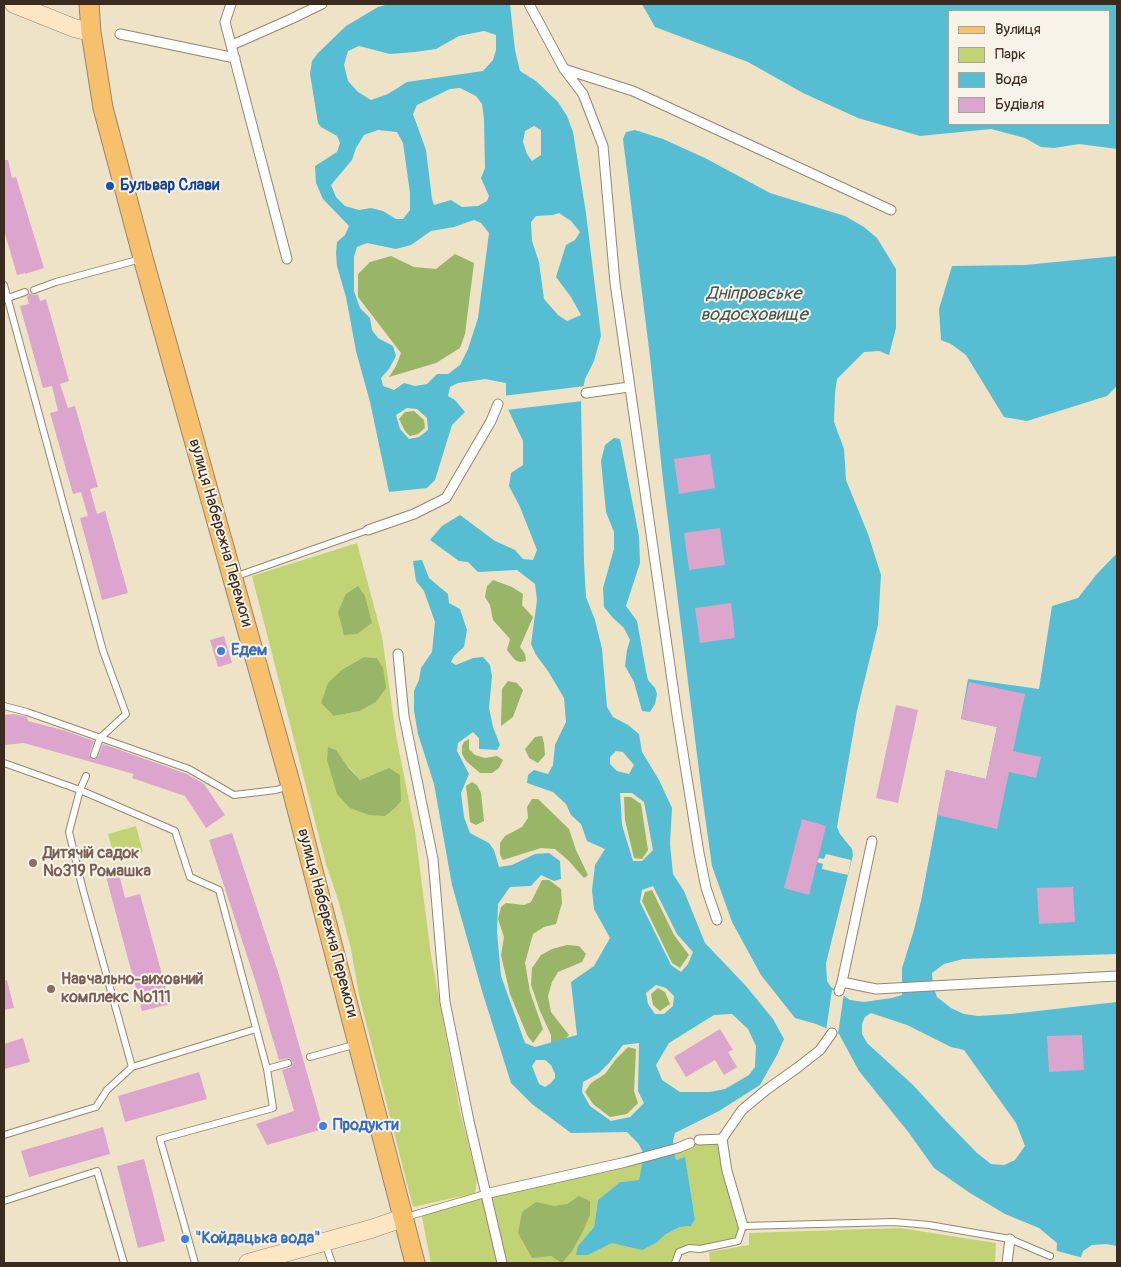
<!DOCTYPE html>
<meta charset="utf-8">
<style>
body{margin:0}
#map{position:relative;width:1121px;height:1267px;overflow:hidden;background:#eee3c6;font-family:Pangolin,sans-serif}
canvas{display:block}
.frame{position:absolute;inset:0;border:5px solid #3b2a1e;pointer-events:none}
.legend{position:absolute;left:948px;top:10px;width:162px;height:115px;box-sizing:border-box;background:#f7f3e8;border:1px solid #aca397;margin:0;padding:6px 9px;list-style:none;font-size:15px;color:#3b2a1e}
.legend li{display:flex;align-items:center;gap:10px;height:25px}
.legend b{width:25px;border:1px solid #aca397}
</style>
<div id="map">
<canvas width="1121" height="1267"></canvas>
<div class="frame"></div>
<ul class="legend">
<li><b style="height:6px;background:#f7c06c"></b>Вулиця</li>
<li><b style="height:14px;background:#c2d376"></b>Парк</li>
<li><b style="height:14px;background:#56bdd3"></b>Вода</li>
<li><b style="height:14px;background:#dba5ce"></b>Будівля</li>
</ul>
</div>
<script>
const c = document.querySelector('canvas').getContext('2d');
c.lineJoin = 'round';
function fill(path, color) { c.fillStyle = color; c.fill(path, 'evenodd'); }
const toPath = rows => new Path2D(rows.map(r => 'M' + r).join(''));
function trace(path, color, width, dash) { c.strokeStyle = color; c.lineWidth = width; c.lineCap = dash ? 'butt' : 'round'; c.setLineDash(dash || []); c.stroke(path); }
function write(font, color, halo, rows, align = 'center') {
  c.font = font + ' Pangolin,sans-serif'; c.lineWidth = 4; c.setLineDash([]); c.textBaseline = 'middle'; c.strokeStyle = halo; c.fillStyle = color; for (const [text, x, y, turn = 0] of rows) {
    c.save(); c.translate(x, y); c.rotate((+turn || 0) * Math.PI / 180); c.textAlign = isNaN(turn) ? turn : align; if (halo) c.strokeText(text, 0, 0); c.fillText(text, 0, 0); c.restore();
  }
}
fill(toPath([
 [357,543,382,636,396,735,415,831,431,955,460,1111,477,1179,475,1193,413,1207,359,995,351,949,339,903,326,864,252,576],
 [364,657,377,658,376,702,360,711,334,716,343,669],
 [348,766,360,780,389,768,337,794],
 [136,826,143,852,115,859,108,834],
 [702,1139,722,1139,743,1226,738,1241,689,1248,672,1262,662,1263,431,1263,421,1212,644,1157,639,1180,620,1182,598,1200,594,1227,578,1246,588,1255,612,1243,656,1243,666,1234,680,1227,691,1226,695,1219,685,1158,676,1160,674,1149],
 [900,1228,996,1243,995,1263,710,1263,709,1252,749,1245,749,1233]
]), '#c2d376');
fill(toPath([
 [455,254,474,263,465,334,460,348,436,363,389,377,396,366,401,353,358,297,358,274,370,262,391,256,414,267,436,269],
 [414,411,424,420,425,428,418,434,410,436,405,431,399,419,405,412],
 [493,580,512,587,523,594,522,605,533,617,520,647,525,654,526,661,520,662,515,660,507,650,510,639,493,620,490,605,485,597,487,586],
 [358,586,365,596,372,623,357,634,344,635,338,612,346,594],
 [364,657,377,658,383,668,386,688,384,691,376,702,360,711,334,716,321,703,328,683,343,669],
 [508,681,517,683,523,690,513,717,501,726,502,689],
 [542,736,544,743,545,755,538,763,529,758,525,749,535,737],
 [469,739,469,749,475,755,485,758,497,756,503,760,499,768,492,773,480,773,466,761,462,754,462,746,464,742],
 [328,747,336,750,347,766,360,780,389,768,400,775,401,801,396,807,385,816,369,815,350,808,337,794,327,760],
 [472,782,477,785,481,793,484,821,476,825,470,822,468,803,466,786],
 [624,797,631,797,641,804,648,850,642,859,634,858,625,820],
 [532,799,538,799,569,829,576,850,588,875,584,878,568,860,555,849,541,848,503,860,500,855,500,843,505,836,522,827,528,818,527,807],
 [542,880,549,880,561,889,562,903,556,924,544,927,533,934,525,963,530,992,543,1029,533,1043,527,1035,510,994,501,955,504,937,498,919,501,907,506,903,524,905,531,902],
 [652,890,674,935,689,955,680,968,672,963,642,901,645,892],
 [567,945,579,946,586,954,582,962,558,972,552,982,548,996,551,1012,569,1035,562,1042,551,1044,551,1035,540,1011,531,985,532,968,541,955,552,949],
 [658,988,665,992,670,1004,660,1011,653,1005,651,994],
 [628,1047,636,1049,634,1091,638,1103,627,1114,610,1117,593,1104,585,1092,591,1083,605,1074,616,1059],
 [579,1196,590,1201,590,1215,582,1233,572,1251,562,1263,551,1256,532,1258,518,1233,522,1212,536,1202,554,1206,567,1204]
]), '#99b567');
fill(toPath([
 [389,4,510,4,515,50,520,71,536,81,558,102,567,116,573,132,586,213,601,336,594,361,585,379,581,400,584,562,586,597,595,620,602,649,607,707,613,717,628,725,639,734,642,752,659,780,672,808,670,844,673,874,684,891,705,943,746,986,773,1019,784,1039,777,1055,760,1085,719,1111,675,1133,673,1141,676,1160,685,1157,695,1219,691,1226,680,1227,666,1234,656,1243,642,1250,612,1243,588,1255,576,1255,578,1246,594,1227,598,1200,620,1182,639,1180,644,1154,638,1143,627,1132,571,1133,532,1104,511,1083,482,991,452,885,434,784,418,734,414,711,414,691,419,680,421,668,432,652,435,622,424,591,416,581,413,561,422,560,429,578,448,594,449,603,460,609,467,630,464,647,454,656,451,662,456,665,473,658,483,657,490,665,492,676,489,708,493,727,500,745,497,750,479,749,479,738,473,732,458,743,457,751,469,774,461,793,464,817,470,833,489,843,494,850,499,867,512,865,535,854,549,853,560,861,561,879,554,881,541,875,531,886,510,887,498,904,497,932,501,976,525,1043,535,1047,577,1035,571,982,594,966,610,938,594,909,592,890,595,865,605,849,587,841,581,824,571,815,566,804,553,792,527,783,528,775,534,770,548,774,553,765,555,745,566,722,564,698,548,671,536,655,531,644,537,600,535,584,517,570,478,572,468,562,459,561,430,540,442,526,460,515,495,541,515,550,523,559,533,560,537,550,520,507,509,486,511,473,523,465,523,441,508,409,506,395,506,383,485,379,458,383,450,387,448,396,455,400,465,412,452,425,435,480,427,488,389,492,370,402,356,351,346,297,337,266,336,253,337,242,345,235,349,226,323,199,316,183,315,166,337,152,340,143,337,136,321,127,318,123,310,74,312,61,318,53,346,26,378,7],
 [484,31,496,35,496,50,493,60,483,71,407,82,388,94,371,100,358,92,348,81,344,65,348,51,359,46,390,54,415,52,436,49,459,36],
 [460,88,476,96,482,104,484,119,485,168,481,178,489,196,487,201,478,206,462,207,451,200,434,205,432,199,426,150,413,114,417,105,450,89],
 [534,126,541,130,541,155,532,161,527,154,523,142,525,131],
 [378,130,397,132,403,143,410,193,410,210,403,219,396,219,383,211,371,208,359,210,345,206,336,197,331,185,352,160,356,148,364,135],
 [559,213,571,221,580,232,575,240,566,245,556,277,571,297,581,315,567,321,558,315,544,299,539,262,532,241,531,222,536,216,553,215],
 [474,220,481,223,489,233,478,318,468,349,460,365,448,374,437,374,427,384,415,386,404,383,394,390,383,386,381,378,389,369,396,356,393,346,378,338,372,330,370,318,360,308,354,291,354,257,357,247,367,243,396,249,411,245,431,231,454,227],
 [407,408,417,409,427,418,428,430,419,437,409,439,400,429,396,415],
 [616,751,623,752,634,765,629,774,617,771,610,764,610,757],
 [620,793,632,793,644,802,653,850,642,861,633,861,622,825],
 [653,886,677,934,693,952,688,964,681,972,671,965,640,902,642,890],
 [656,985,666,988,674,996,673,1006,664,1014,655,1014,648,1004,646,993],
 [732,1014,748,1029,756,1046,755,1067,749,1075,725,1089,710,1092,680,1092,662,1080,656,1065,669,1043,714,1015],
 [639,1043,638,1091,644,1103,630,1117,611,1121,590,1106,582,1092,583,1082,599,1073,609,1063,623,1045],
 [536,1060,545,1060,551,1065,555,1074,555,1078,551,1083,545,1087,539,1084,532,1066],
 [642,4,1117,4,1117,149,1079,144,1054,148,1041,147,1025,138,991,129,920,136,858,118,803,93,748,62,655,27],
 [950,11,1110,11,1110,124,950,124],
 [635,130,663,139,705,158,770,193,845,216,864,227,877,238,896,269,896,328,889,355,879,351,864,352,837,379,835,393,834,422,844,449,846,480,868,534,881,575,878,625,857,711,837,827,840,834,852,849,853,855,826,963,827,981,831,987,850,1000,864,1002,892,998,902,995,902,968,914,930,921,901,946,770,986,779,997,727,961,719,968,679,1039,689,1052,606,1078,598,1096,575,1117,553,1117,954,963,959,944,964,932,973,933,986,937,997,951,1008,964,1014,978,1016,1011,1014,1117,1002,1117,1246,1106,1244,1092,1245,1083,1251,1079,1263,1056,1263,1057,1243,1039,1228,1005,1214,970,1193,934,1168,909,1133,859,1071,839,1034,816,1024,795,1018,761,975,732,922,712,866,702,795,663,480,650,357,623,139,626,132],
 [871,1013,907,1025,951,1047,964,1050,1016,1123,1025,1146,1015,1160,1004,1165,991,1164,977,1153,945,1120,913,1085,867,1043,862,1034,862,1024,865,1017],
 [1117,256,1117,386,1107,396,1027,421,1004,417,966,355,951,344,941,340,939,309,952,266,1025,265],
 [614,438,620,439,639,536,640,563,626,606,637,621,646,671,648,680,655,688,657,694,655,704,650,712,642,711,634,682,625,666,627,650,630,640,624,628,613,618,604,607,603,588,614,549,614,532,606,512,601,461,605,445]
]), '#56bdd3');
fill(toPath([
 [585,386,583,401,506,410,503,396],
 [826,854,851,860,848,875,822,869,823,864,817,862,819,858,824,859],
 [832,990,844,993,838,1034,826,1031],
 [1054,1250,1083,1258,1082,1263,1053,1263]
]), '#eee3c6');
fill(toPath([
 [4,160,8,160,12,178,16,177,44,268,25,274,25,273,17,275,4,230],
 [30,293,34,295,38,294,40,301,46,299,69,381,60,384,68,408,75,406,98,487,90,489,97,514,105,511,128,593,102,600,80,518,88,516,81,492,73,494,50,413,58,411,52,386,43,388,20,306,29,304,27,297],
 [710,454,715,488,679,494,674,459],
 [720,528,725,565,689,570,684,533],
 [731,603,735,638,700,643,695,608],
 [224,636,232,663,218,667,210,640],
 [969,682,1025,694,1013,751,1041,757,1036,778,1009,772,997,829,937,815,946,770,986,779,997,727,961,719],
 [896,705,918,710,898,803,876,798],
 [13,714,27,717,28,721,66,731,94,741,89,755,93,760,98,757,103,744,187,774,204,784,225,815,206,828,185,796,132,778,134,774,24,743,4,745,4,715],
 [802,819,826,826,809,895,784,888],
 [232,833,279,975,323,1129,267,1145,256,1124,294,1111,282,1070,291,1067,293,1062,289,1058,279,1060,256,983,209,840],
 [117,866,125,898,140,894,170,1004,142,1011,104,869],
 [1073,887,1075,922,1039,924,1037,888],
 [7,980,14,1008,4,1010,4,981],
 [720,1029,733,1050,728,1052,737,1067,724,1075,715,1060,686,1077,674,1057],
 [1082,1035,1084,1070,1049,1072,1047,1036],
 [23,1038,30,1062,4,1069,4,1044],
 [199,1072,207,1099,125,1122,118,1096],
 [103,1127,110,1154,29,1177,21,1151],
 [144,1159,165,1241,138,1248,117,1166]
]), '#dba5ce');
const service = toPath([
 [4,285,103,651,126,714,100,738,94,755],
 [34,290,56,282,141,259],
 [5,299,25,292],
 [234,577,368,530],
 [4,706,27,712,189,769,234,795,276,790,289,786],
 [4,763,80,790,69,832,83,890,132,1067],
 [86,776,80,790,175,831,190,877,219,890,267,1069,273,1108,160,1139,195,1263],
 [310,1057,357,1044],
 [267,1069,288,1063],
 [4,1135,96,1107,107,1090,132,1067,256,1029],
 [4,1201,97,1171,124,1263],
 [406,1217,485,1194],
 [325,1243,332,1263],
 [675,1263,679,1252,689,1248,700,1249,738,1241,743,1226,894,1222,929,1225,1010,1239,1050,1256]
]);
const pedestrian = toPath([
 [231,4,225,22,287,259],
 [529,4,564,69,583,94,603,146,615,283,677,715,699,853,706,888,717,920],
 [120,34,235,58],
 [232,45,291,19,322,4],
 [564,69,633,91,891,210],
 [586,393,629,387],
 [368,530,414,514,446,498,491,421,498,404],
 [398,654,404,716,433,859,445,1002,469,1121,502,1263],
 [842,982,872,841],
 [839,991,842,982,876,989,1117,976],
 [699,1140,722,1139],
 [485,1194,626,1162,678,1148,690,1143],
 [743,1226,727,1171,722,1139,742,1110,766,1090,797,1068,820,1050,832,1033],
 [1007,1263,1010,1239]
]);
const secondary = toPath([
 [14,4,74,28,91,32],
 [248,1263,371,1229,403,1218]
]);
const primary = toPath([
 [89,4,91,32,103,108,143,258,291,786,415,1263]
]);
trace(service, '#948672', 8);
trace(pedestrian, '#948672', 11);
trace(secondary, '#948672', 19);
trace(primary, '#948672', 21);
trace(service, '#fff', 6);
trace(pedestrian, '#fff', 9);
trace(secondary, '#fce6c4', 18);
trace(primary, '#f7c06c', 19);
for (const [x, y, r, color] of [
 [110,186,5,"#1a4fb4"],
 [221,651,5,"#3f7fe0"],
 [33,863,5,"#8d6e63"],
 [51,989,5,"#8d6e63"],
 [323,1126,5,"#3f7fe0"],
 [185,1239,5,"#3f7fe0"]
]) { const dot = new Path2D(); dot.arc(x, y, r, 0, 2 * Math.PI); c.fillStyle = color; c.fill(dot); trace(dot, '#f7f3e8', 2); }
write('bold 16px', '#164399', '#f7f3e8', [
 ["Бульвар Слави",120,186]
], 'left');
write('16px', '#3b2a1e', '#f7f3e8', [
 ["вулиця Набережна Перемоги",220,533,74],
 ["вулиця Набережна Перемоги",327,923,75]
]);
write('bold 16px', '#366cbe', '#f7f3e8', [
 ["Едем",231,651],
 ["Продукти",333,1126],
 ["\"Койдацька вода\"",195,1239]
], 'left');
write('bold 16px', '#785e54', '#f7f3e8', [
 ["Дитячій садок",43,854],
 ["№319 Ромашка",43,872],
 ["Навчально-виховний",61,980],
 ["комплекс №111",61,998]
], 'left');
write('italic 18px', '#435654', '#f7f3e8', [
 ["Дніпровське",754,294],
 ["водосховище",754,315]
]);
</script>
